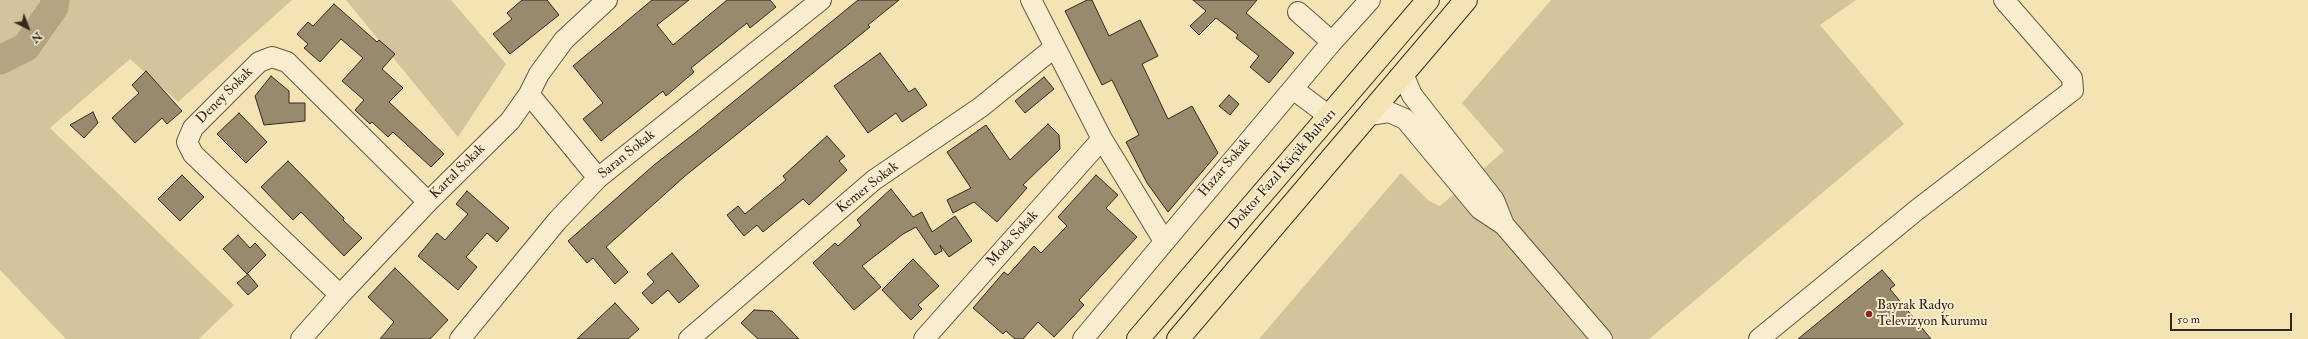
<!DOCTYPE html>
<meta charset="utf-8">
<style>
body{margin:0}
#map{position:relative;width:2308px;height:339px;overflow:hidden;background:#f4e4b4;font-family:"IM FELL Double Pica",serif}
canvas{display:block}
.north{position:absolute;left:8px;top:8px;width:40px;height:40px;-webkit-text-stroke:3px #f8edce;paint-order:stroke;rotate:138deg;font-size:11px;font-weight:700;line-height:16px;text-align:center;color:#342920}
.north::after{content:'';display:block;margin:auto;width:14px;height:18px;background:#342920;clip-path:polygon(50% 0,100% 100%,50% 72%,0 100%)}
.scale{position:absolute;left:2170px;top:313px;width:122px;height:18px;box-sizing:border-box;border:2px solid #342920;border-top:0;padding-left:5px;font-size:12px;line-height:14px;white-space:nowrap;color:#342920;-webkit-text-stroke:3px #f8edce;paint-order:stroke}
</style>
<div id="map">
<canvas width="2308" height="339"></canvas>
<div class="north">N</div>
<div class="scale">50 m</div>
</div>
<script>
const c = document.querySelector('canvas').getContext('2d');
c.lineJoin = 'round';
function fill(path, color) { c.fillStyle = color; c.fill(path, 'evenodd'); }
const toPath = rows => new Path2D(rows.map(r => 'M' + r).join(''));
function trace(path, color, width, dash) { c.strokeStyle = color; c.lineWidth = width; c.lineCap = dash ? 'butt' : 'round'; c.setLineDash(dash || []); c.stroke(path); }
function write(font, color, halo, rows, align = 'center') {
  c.font = font + ' "IM FELL Double Pica",serif'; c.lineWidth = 4; c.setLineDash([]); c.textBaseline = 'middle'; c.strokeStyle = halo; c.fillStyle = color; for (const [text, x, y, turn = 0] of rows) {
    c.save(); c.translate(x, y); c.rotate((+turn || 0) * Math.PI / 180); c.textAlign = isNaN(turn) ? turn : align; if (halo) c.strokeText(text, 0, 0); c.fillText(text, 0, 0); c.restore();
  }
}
fill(toPath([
 [0,0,292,0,178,102,130,59,50,128,234,305,199,339,66,339,0,270],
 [346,0,451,0,506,64,458,137],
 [1551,0,1856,0,1820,25,1904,124,1649,339,1259,339,1401,173,1429,201,1440,206,1504,151,1462,103]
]), '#d3c49b');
trace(toPath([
 [0,60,26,47,54,7,55,0]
]), '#b3a482', 29);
const building = toPath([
 [522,0,547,0,559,15,510,54,493,34,512,19,507,13,522,0],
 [652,0,689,0,657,25,673,45,727,0,770,0,776,7,750,28,747,23,691,68,694,72,666,96,663,91,601,141,583,119,603,103,573,66,652,0],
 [858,0,899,0,868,25,870,27,685,176,606,247,628,272,615,284,593,258,587,263,568,241,654,165,695,133,858,0],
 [1087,0,1092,0,1109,36,1140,20,1158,56,1142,64,1168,119,1192,106,1218,153,1168,212,1147,183,1126,142,1139,135,1112,80,1102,85,1065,11,1087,0],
 [1193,0,1257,0,1246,13,1294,53,1269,83,1250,67,1259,56,1236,38,1238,35,1216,18,1199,35,1190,26,1206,11,1193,0],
 [334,4,377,42,379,40,395,54,382,69,403,88,389,102,444,154,431,167,393,132,388,137,372,122,370,124,355,110,364,100,342,81,363,58,341,39,320,62,304,48,308,44,297,34,308,22,313,26,334,4],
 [880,53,909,92,915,88,927,105,902,122,896,113,868,133,834,86,880,53],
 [146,71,182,111,167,124,162,118,135,143,112,118,139,93,132,85,146,71],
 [271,76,289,91,289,103,305,103,305,121,264,125,255,96,271,76],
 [1044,77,1054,89,1025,113,1015,101,1044,77],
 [1229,95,1239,104,1230,115,1219,106,1229,95],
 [93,112,98,123,84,138,70,125,93,112],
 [239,113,267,142,246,163,217,134,239,113],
 [1048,124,1059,135,1060,149,1023,185,1027,188,997,222,974,202,953,213,947,200,971,188,947,152,986,125,1010,160,1048,124],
 [827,136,845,156,839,161,847,170,809,205,803,199,763,232,757,225,744,236,727,215,738,206,745,214,786,180,783,176,827,136],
 [288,161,344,218,343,220,362,238,344,256,301,212,293,220,261,187,288,161],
 [182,175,204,197,180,221,158,199,182,175],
 [1096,175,1118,195,1106,208,1137,237,1079,300,1084,305,1054,337,1038,322,1023,339,1015,339,1006,331,1003,334,973,308,1004,272,1008,275,1034,246,1041,253,1067,226,1058,217,1096,175],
 [891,189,913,217,922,212,932,232,955,216,972,241,949,257,940,245,942,251,935,255,916,227,903,234,862,266,881,287,854,310,813,263,835,243,838,246,861,225,857,220,891,189],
 [467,191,509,228,497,242,487,233,466,257,477,267,458,290,418,256,437,233,445,240,468,214,456,204,467,191],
 [238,235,250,248,255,243,266,255,247,274,223,249,238,235],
 [672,253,699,286,679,303,668,290,652,304,642,293,654,282,647,274,672,253],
 [913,259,939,286,918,305,922,309,911,320,882,290,913,259],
 [395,268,448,320,430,339,380,339,394,322,368,297,395,268],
 [1882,270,1895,285,1890,289,1931,339,1798,339,1882,270],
 [248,274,258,286,248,295,237,283,248,274],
 [615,303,639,329,628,339,577,339,615,303],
 [754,310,772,311,799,339,758,339,741,323,754,310]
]);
fill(building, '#988a6d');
trace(building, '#342920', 1);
const street = toPath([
 [1031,0,1102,139,1164,241],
 [1298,12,1332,42],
 [1403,74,1412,95,1494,200,1504,225],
 [1293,89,1329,116],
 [529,94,598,178],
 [1369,115,1389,112,1405,119,1480,209,1504,225,1602,339],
 [340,295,193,154,187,142,193,128,259,62,272,57,287,62,428,202],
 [301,339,340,295,428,202,510,121,529,94,539,74,564,40,607,0],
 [460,339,557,221,598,178,821,0],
 [689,339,874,180,981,107,1055,47],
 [924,339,1102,139],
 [1083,339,1332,42,1370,0],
 [1759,339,1918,209,2073,90,2072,78,2004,0]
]);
const highway = toPath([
 [1138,339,1428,0],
 [1178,339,1466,0]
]);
trace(street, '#645845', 22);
trace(highway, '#342920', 24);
trace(street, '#f8edce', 20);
trace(highway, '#f4e4b4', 22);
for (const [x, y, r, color] of [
 [1869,314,4,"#8f2418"]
]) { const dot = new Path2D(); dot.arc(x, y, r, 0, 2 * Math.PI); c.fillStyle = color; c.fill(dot); trace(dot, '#f8edce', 1.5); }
write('14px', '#342920', '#f8edce', [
 ["Deney Sokak",225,96,-45],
 ["Saran Sokak",627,155,-39],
 ["Hazar Sokak",1225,168,-50],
 ["Doktor Fazıl Küçük Bulvarı",1283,170,-49],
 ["Kartal Sokak",458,172,-45],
 ["Kemer Sokak",868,188,-38],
 ["Moda Sokak",1013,239,-48]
]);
write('14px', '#342920', '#f8edce', [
 ["Bayrak Radyo",1877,306],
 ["Televizyon Kurumu",1877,322]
], 'left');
</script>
